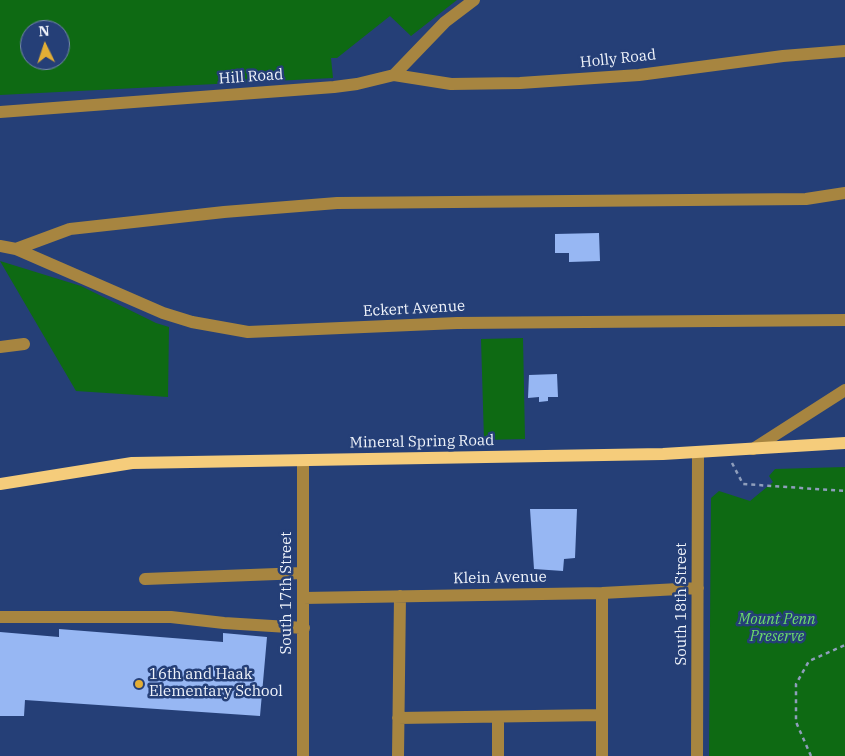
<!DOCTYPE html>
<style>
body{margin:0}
#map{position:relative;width:845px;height:756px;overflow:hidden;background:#253f77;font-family:"IBM Plex Serif",serif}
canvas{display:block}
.north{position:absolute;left:20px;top:20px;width:50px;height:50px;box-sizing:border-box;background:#253f77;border:1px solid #7687ac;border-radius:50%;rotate:356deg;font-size:14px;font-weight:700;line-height:20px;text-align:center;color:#f0f4fb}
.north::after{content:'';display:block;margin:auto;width:18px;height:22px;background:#e3ae35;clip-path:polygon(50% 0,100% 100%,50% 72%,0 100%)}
</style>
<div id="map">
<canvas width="845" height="756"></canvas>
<div class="north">N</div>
</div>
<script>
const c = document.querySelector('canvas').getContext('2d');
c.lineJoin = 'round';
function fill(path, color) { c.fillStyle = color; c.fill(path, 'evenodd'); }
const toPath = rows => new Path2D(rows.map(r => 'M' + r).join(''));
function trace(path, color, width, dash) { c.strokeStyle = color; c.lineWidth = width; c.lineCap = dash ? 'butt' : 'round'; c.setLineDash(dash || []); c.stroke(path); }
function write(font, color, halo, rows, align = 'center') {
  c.font = font + ' "IBM Plex Serif",serif'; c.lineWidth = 5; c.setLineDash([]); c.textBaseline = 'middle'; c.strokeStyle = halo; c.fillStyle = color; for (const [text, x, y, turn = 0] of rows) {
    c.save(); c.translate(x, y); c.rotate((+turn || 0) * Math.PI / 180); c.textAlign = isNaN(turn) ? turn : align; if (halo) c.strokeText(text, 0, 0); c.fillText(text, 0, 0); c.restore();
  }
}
fill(toPath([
 [0,0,457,0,411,36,390,16,337,58,331,58,333,78,0,95],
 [30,30,60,30,60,60,30,60],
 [0,261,81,286,156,323,169,327,168,397,76,391],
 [523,338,525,439,484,440,481,339],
 [845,467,845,756,709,756,711,498,719,491,750,501,773,482,769,476,775,469]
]), '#0e6a13');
fill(toPath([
 [599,233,600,261,569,262,569,253,555,253,555,234],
 [557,374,558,397,548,397,548,401,539,402,539,397,528,398,529,375],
 [530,509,577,509,575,558,564,559,563,571,534,569],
 [59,629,223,642,223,633,267,637,260,716,25,700,24,716,0,716,0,632,59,637]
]), '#97b7f3');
trace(toPath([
 [732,463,743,484,845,491],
 [811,756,796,722,796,684,809,661,845,645]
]), '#8f9ebc', 2.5, [4, 4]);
trace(toPath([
 [394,75,451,84,520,83,639,75,783,56,845,51],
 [0,112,334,87,357,84,394,75,445,22,474,0],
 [0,246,16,249,163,313,192,322,248,332,457,323,845,320],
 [16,249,70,229,224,212,337,203,806,199,845,193],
 [0,347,24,344],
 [753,449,845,390],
 [145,579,303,573],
 [602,593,602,756],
 [303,598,602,593,698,588],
 [0,617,171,617,224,623,304,628],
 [498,717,498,756],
 [398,718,602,715],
 [303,756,303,461],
 [398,756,400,596],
 [697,756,698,452]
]), '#a78540', 12);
trace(toPath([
 [0,484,132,463,663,454,845,443]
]), '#f5cc7b', 12);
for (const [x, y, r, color] of [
 [139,684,5,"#e3ae35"]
]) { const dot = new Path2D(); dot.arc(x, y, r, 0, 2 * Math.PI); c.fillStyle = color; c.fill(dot); trace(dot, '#253f77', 2); }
write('15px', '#f0f4fb', '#253f77', [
 ["Holly Road",618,59,-6],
 ["Hill Road",251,77,-4],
 ["Eckert Avenue",414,309,-3],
 ["Mineral Spring Road",422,442,-1],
 ["Klein Avenue",500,578,-1],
 ["South 17th Street",287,593,-90],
 ["South 18th Street",682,604,-90]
]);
write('italic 15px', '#6cdc6a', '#253f77', [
 ["Mount Penn",777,620],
 ["Preserve",777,637]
]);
write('15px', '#f0f4fb', '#253f77', [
 ["16th and Haak",149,675],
 ["Elementary School",149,692]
], 'left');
</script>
